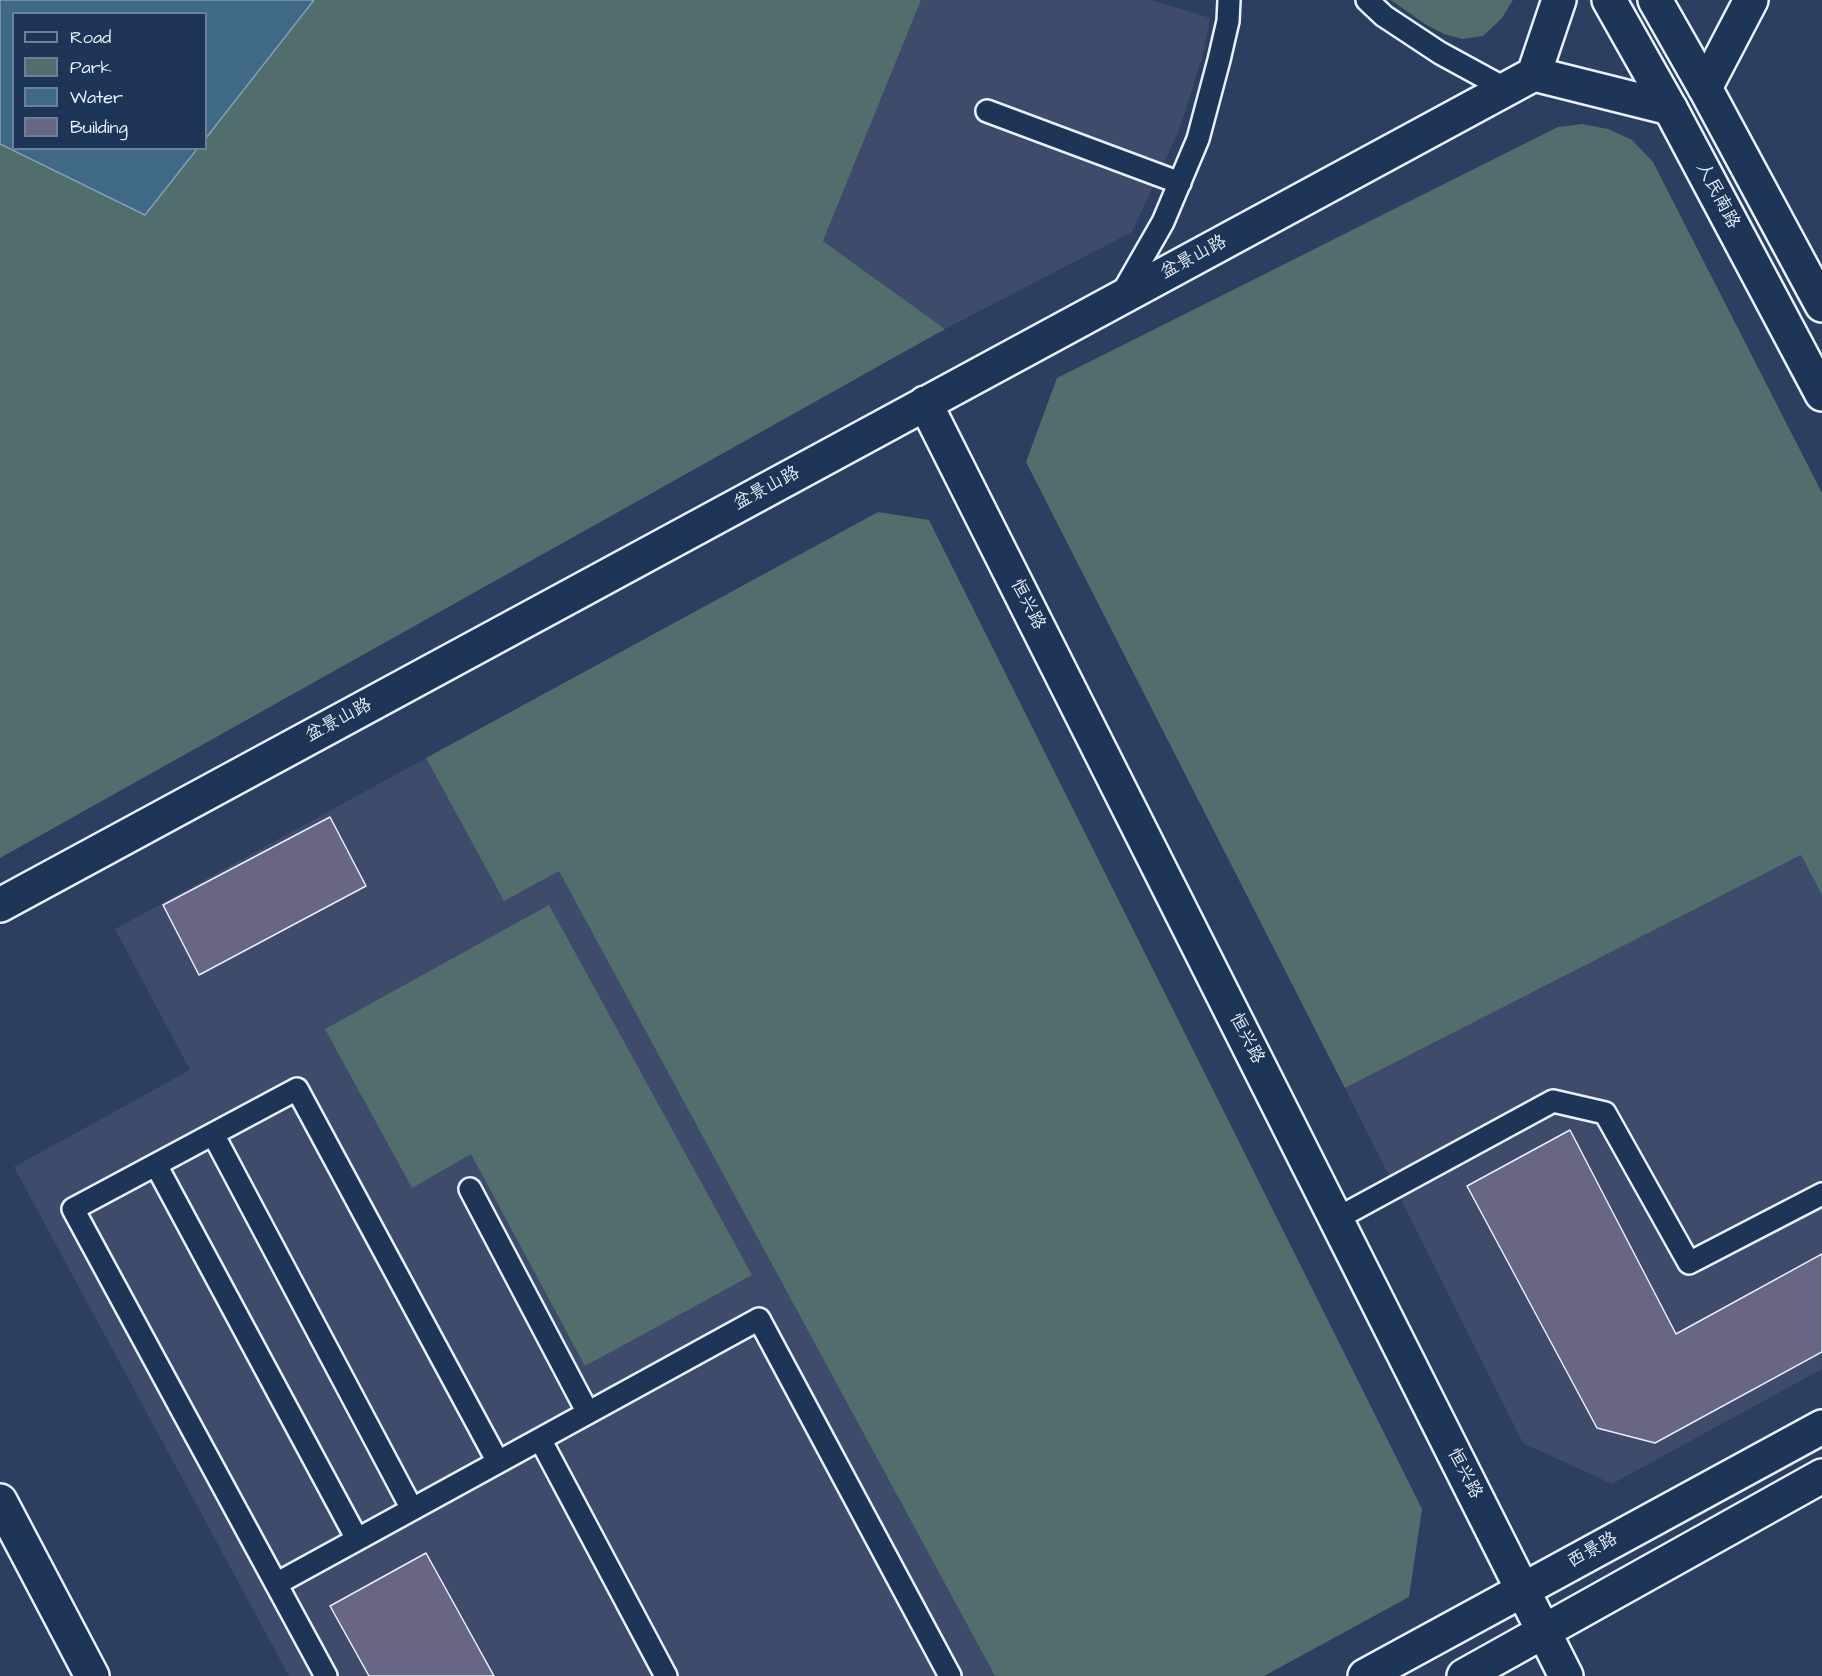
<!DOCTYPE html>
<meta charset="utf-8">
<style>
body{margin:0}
#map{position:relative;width:1822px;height:1676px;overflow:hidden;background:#2c3f60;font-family:"Architects Daughter",sans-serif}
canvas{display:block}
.legend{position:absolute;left:12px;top:12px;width:195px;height:138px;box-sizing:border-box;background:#1d3557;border:2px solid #6e8097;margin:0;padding:8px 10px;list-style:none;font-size:18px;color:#e8f1f8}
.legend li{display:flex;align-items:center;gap:12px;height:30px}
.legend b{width:30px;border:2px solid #6e8097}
</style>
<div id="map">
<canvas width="1822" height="1676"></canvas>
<ul class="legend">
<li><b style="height:8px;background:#1d3557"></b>Road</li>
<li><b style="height:16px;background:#526e6c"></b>Park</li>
<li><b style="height:16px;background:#3f6987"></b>Water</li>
<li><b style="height:16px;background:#696685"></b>Building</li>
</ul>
</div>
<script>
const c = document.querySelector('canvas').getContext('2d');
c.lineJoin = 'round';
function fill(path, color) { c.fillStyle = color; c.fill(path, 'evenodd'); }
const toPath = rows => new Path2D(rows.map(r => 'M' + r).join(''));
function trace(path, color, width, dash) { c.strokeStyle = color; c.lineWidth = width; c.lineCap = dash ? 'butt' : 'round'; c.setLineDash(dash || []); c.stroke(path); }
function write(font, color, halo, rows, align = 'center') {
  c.font = font + ' "Architects Daughter","LXGW WenKai TC",sans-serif'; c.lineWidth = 4.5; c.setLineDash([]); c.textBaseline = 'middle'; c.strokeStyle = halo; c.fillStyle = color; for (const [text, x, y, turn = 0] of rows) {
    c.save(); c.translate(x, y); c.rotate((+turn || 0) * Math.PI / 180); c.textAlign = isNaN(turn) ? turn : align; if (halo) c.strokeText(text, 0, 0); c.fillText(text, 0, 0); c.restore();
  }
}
fill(toPath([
 [921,0,1152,0,1210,18,1203,55,1179,130,1132,232,945,329,823,241],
 [426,758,504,900,559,870,995,1676,289,1676,14,1167,190,1070,115,929],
 [1801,855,1822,895,1822,1369,1612,1484,1523,1443,1345,1088]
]), '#3e4b6b');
fill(toPath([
 [314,0,921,0,823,241,945,329,0,858,0,144,145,215,197,149,206,148,206,138],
 [1391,0,1513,0,1502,18,1483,36,1462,39,1444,34,1425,24],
 [1582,124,1608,129,1632,140,1653,162,1822,493,1822,895,1801,855,1345,1088,1026,462,1057,378,1558,127],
 [878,512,929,520,1422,1509,1409,1597,1264,1676,995,1676,559,871,504,901,426,758],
 [549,905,752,1275,585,1366,471,1154,412,1188,325,1029]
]), '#526e6c');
const water = toPath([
 [0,0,314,0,206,138,206,14,14,14,14,148,197,149,145,215,0,144,0,0]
]);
fill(water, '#3f6987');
trace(water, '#839fb4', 1.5);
const building = toPath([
 [330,817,366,886,199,975,163,905,330,817],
 [1570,1130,1676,1334,1822,1254,1822,1352,1655,1443,1597,1428,1467,1186,1570,1130],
 [426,1553,494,1676,369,1676,330,1606,426,1553]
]);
fill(building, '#696685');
trace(building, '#e8f1f8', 1.5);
const lane = toPath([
 [1367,0,1384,16,1440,53,1506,89],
 [987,111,1180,183],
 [1120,297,1163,222,1198,139,1219,60,1228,21,1229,0],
 [213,1134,412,1509],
 [156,1165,357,1539],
 [470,1189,588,1413],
 [1336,1219,1553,1101,1605,1113,1689,1263,1822,1194],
 [540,1439,666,1676],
 [276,1584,759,1319,950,1676],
 [326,1676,73,1209,297,1089,498,1462]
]);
const street = toPath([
 [1534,74,1670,108],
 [1705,88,1751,0],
 [925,403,1566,1676],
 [0,905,1534,74,1559,0],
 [1365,1676,1822,1427],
 [1464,1676,1822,1476]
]);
const secondary = toPath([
 [1609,0,1670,108,1822,394],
 [1655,0,1705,88,1822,305],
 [0,1501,92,1676]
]);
trace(lane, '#e8f1f8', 26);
trace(street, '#e8f1f8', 38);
trace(secondary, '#e8f1f8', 38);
trace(lane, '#1d3557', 21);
trace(street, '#1d3557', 33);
trace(secondary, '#1d3557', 33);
write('18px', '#e8f1f8', '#1d3557', [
 ["人民南路",1717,196,62],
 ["盆景山路",1194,258,-28],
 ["盆景山路",767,489,-28],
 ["恒兴路",1027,605,63],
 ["盆景山路",339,721,-28],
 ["恒兴路",1246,1039,63],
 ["恒兴路",1464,1474,63],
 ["西景路",1593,1551,-29]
]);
</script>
